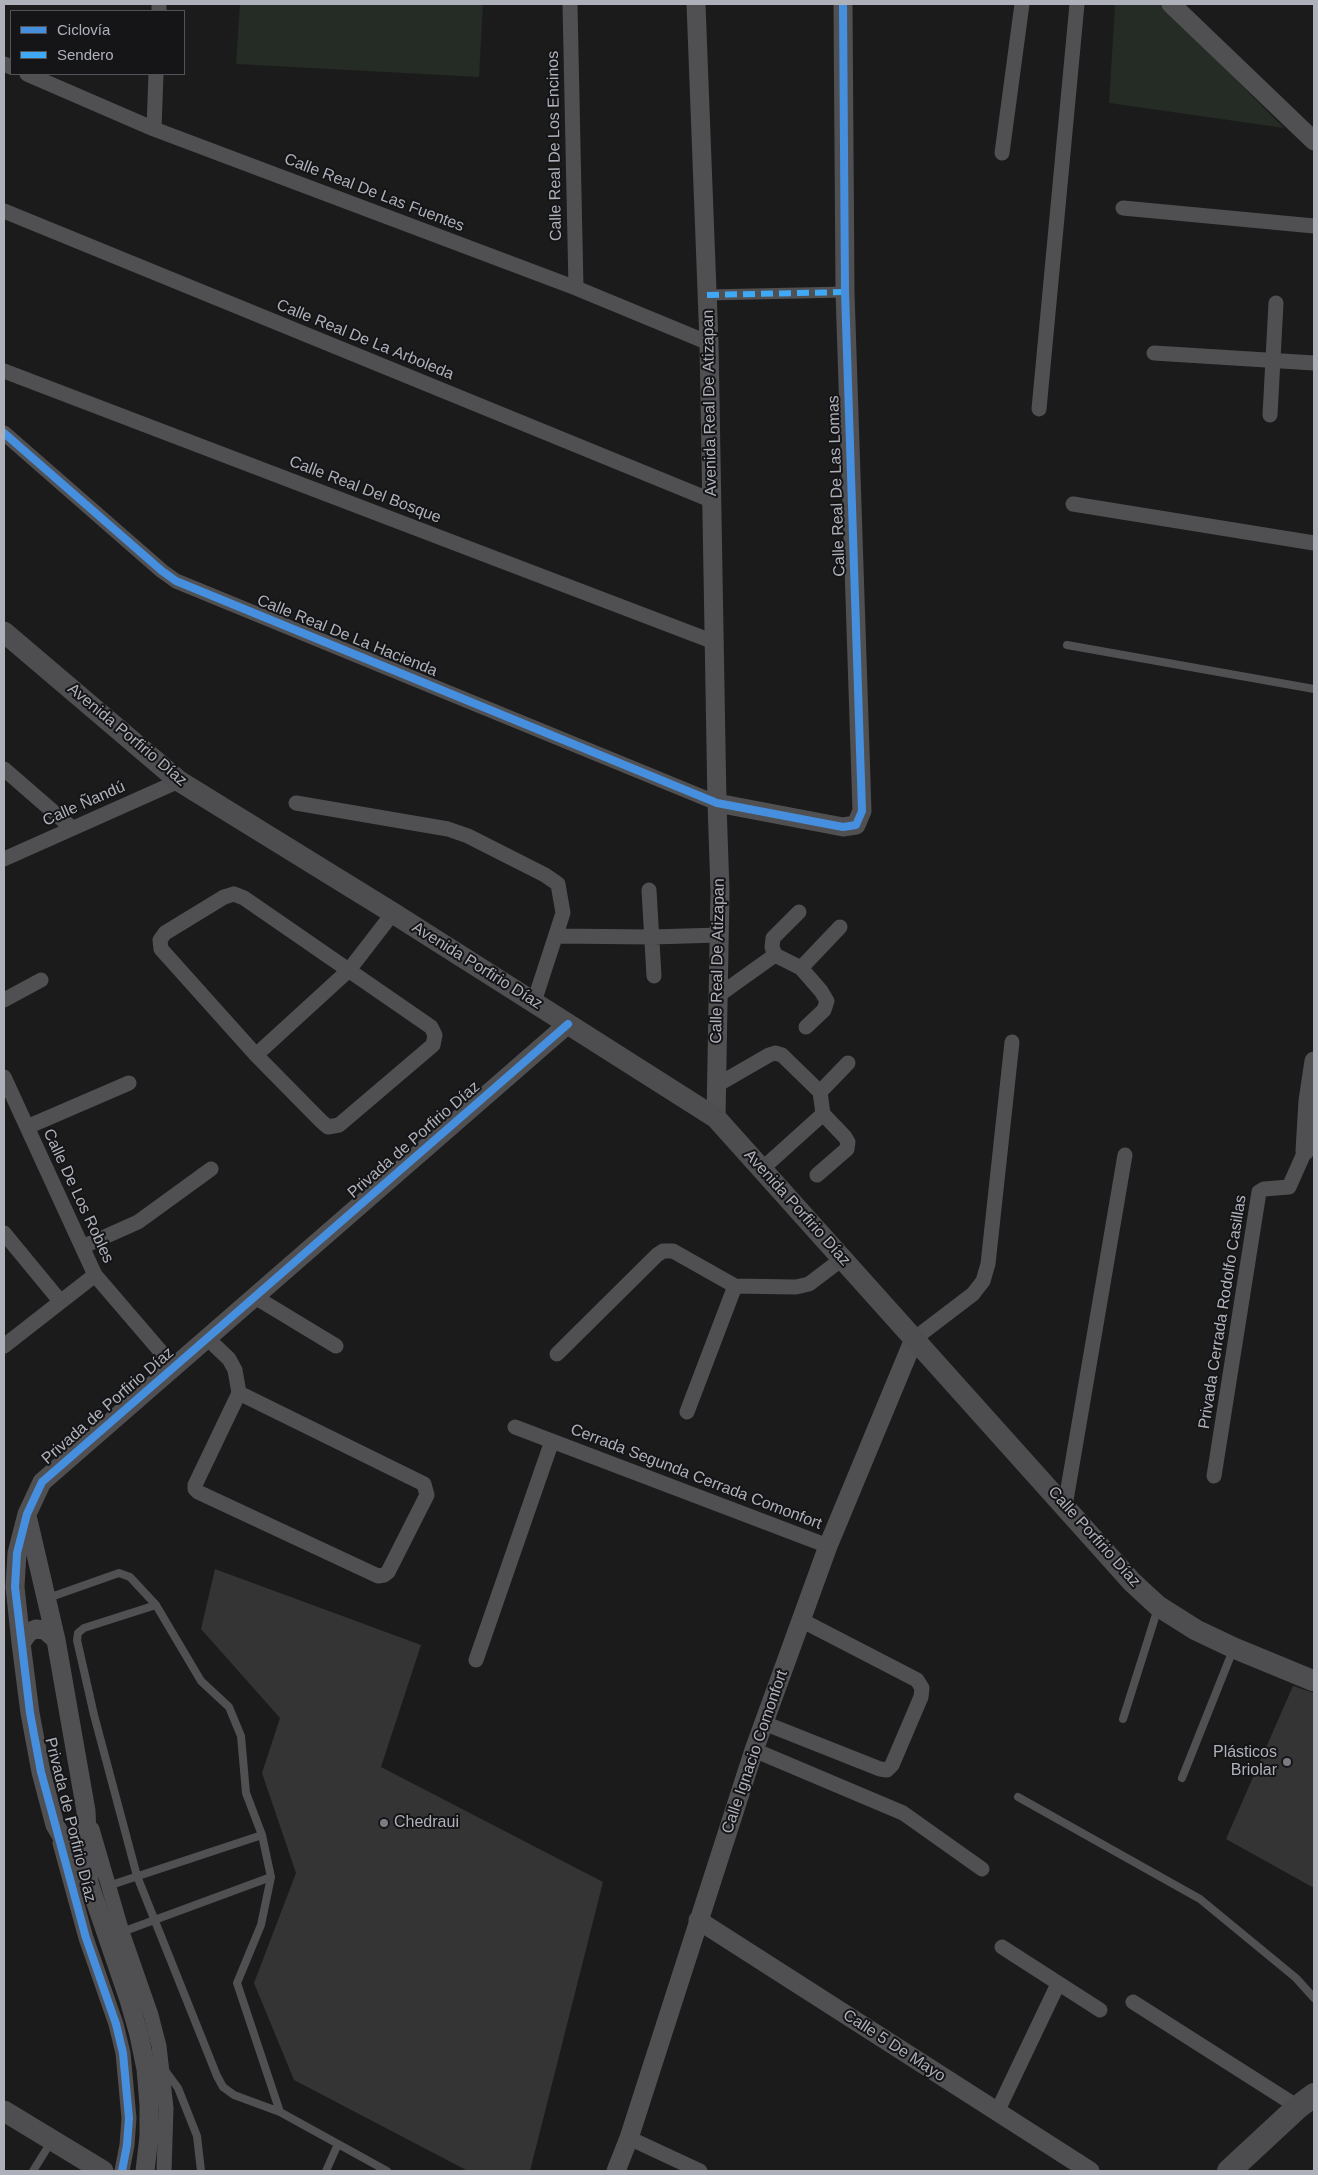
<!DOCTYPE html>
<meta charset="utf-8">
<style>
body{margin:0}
#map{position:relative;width:1318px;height:2175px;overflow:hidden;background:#1b1b1b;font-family:Helvetica,sans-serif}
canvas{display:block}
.frame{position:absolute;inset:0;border:5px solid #aeb1ba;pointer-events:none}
.legend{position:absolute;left:10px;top:10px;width:175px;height:65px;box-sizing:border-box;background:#151517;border:1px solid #525358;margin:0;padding:6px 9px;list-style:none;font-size:15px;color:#aeb1ba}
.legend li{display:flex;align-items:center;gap:10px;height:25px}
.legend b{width:25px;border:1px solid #525358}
</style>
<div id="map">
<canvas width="1318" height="2175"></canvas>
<div class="frame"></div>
<ul class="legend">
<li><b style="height:6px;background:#468fdf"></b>Ciclovía</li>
<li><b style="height:6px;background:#3fa9f5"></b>Sendero</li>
</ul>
</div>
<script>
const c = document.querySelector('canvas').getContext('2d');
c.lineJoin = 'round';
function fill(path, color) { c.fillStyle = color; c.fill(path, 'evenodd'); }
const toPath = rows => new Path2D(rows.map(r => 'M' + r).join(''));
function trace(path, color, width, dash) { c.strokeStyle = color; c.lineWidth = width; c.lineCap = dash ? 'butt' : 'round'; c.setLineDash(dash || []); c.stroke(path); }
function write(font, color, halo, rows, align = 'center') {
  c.font = font + ' Helvetica,sans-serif'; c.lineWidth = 4; c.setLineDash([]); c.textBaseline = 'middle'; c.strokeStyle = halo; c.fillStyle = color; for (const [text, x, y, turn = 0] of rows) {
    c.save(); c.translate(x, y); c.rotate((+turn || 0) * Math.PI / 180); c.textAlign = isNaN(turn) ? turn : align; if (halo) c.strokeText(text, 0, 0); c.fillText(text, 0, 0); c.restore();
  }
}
fill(toPath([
 [240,4,483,4,479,77,236,64],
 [1115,4,1161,4,1284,128,1109,103]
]), '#252b25');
fill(toPath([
 [215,1569,421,1645,381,1767,603,1882,530,2171,468,2171,294,2080,254,1983,296,1873,262,1773,280,1718,201,1629],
 [1293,1686,1314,1693,1314,1888,1226,1839]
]), '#343435');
trace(toPath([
 [1067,645,1314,689],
 [48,1598,119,1573,130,1577,156,1605,201,1681,229,1707,241,1736,246,1793,262,1835,271,1877,261,1925,237,1983,280,2112,387,2171],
 [156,1605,84,1628,78,1633,77,1640,94,1715,137,1876,217,2076,223,2087,234,2095,280,2112],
 [1123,1719,1158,1608],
 [1182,1778,1233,1650],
 [1018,1797,1200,1899,1296,1978,1314,1998],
 [108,1886,262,1835],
 [122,1932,271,1877],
 [164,2069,178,2088,197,2136,201,2171],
 [33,2171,51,2142],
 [326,2171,338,2144]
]), '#505053', 8);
trace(toPath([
 [707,295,845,292]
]), '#505053', 11);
trace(toPath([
 [570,4,576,288],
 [159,11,159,4],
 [4,64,11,67],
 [27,74,154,129,576,288,709,343],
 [154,129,156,74],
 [1002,153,1022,4],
 [1123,208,1314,226],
 [4,211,713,501],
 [1154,353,1314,363],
 [4,371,714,642],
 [1039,409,1077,4],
 [1270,415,1276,303],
 [4,433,162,571,176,581,717,803],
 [1073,504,1314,543],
 [4,769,72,828],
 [296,803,448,829,468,836,545,875,558,884,563,913,534,1002],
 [4,859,179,781],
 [649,890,654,976],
 [234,894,244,898,431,1027,435,1035,433,1045,339,1125,328,1127,321,1121,256,1055,161,949,160,940,165,933,224,897,234,894],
 [557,936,652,937,720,935],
 [775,955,801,968,840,927],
 [801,968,821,991,827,1001,824,1010,806,1027],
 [719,995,775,955,772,947,773,938,799,912],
 [4,1000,41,980],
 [256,1055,349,970,393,913],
 [4,1077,95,1275,174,1367],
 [717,1085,769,1055,775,1053,782,1055,820,1092,823,1114,762,1169],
 [820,1092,848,1063],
 [27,1127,129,1083],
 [817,1175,847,1149,848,1142,845,1137,823,1114],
 [4,1233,60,1301],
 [82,1247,138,1222,211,1169],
 [255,1297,336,1346],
 [207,1338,229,1359,235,1370,239,1393,195,1485,195,1489,198,1492,378,1576,384,1575,388,1572,427,1495,424,1484,239,1393],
 [914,1339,973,1294,983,1281,988,1264,1012,1042],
 [4,1346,95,1275],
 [557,1354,657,1255,663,1251,673,1251,735,1286],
 [687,1412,735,1286,796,1287,809,1284,842,1259],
 [515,1427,828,1546],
 [1214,1476,1259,1192,1264,1189,1289,1187,1305,1151],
 [1065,1506,1125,1155],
 [476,1660,552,1441],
 [764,1723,880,1769,887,1770,892,1765,921,1697,922,1688,917,1680,801,1620],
 [754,1750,903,1813,982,1869],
 [92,1829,122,1932,151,2015,159,2046,166,2108,164,2171],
 [60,1843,86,1938,116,2024,123,2053,129,2118,127,2145,122,2171],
 [1002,1947,1100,2010],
 [1133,2002,1298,2107],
 [997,2112,1058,1984],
 [629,2138,700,2171]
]), '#505053', 15);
trace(toPath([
 [696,4,709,343,717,803,720,891,716,1118],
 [1171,4,1314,141],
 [717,803,843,827,856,825,862,811,845,292,843,4],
 [1305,1151,1308,1101,1314,1061],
 [28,1520,56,1640,86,1811,89,1879],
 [21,1643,29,1632,36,1629,45,1630,56,1640],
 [89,1883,55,1825,41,1772,30,1713,21,1643,15,1587,17,1553,27,1514,42,1482,568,1024],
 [698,1920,1090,2171],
 [616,2171,629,2138,754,1750,828,1546,914,1339]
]), '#505053', 19);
trace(toPath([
 [4,632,179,781,393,913,716,1118,1132,1582,1158,1606,1196,1630,1234,1648,1314,1681],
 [4,2111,103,2171]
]), '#4e4e51', 21);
trace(toPath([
 [1229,2171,1298,2107,1314,2095]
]), '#4d4d4f', 24);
trace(toPath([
 [89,1883,129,2000,139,2035,146,2069,149,2105,149,2136,145,2171]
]), '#505053', 19);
trace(toPath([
 [707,295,845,292]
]), '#3fa9f5', 6, [12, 6]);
trace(toPath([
 [4,433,162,571,176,581,717,803,843,827,856,825,862,811,845,292,843,4],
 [122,2171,127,2145,129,2118,123,2053,116,2024,86,1938,41,1772,30,1713,15,1587,17,1553,27,1514,42,1482,568,1024]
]), '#468fdf', 8);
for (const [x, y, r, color] of [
 [1287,1762,5,"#7b7c82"],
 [384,1823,5,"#7b7c82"]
]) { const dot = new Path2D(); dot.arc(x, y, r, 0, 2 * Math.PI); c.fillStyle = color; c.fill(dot); trace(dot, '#151517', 2); }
write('16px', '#aeb1ba', '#151517', [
 ["Calle Real De Los Encinos",555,146,-91],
 ["Calle Real De Las Fuentes",374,193,21],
 ["Calle Real De La Arboleda",365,340,22],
 ["Avenida Real De Atizapan",710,403,-91],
 ["Calle Real De Las Lomas",837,486,-92],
 ["Calle Real Del Bosque",365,490,21],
 ["Calle Real De La Hacienda",347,636,22],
 ["Avenida Porfirio Díaz",127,735,40],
 ["Calle Ñandú",84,804,-24],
 ["Calle Real De Atizapan",718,961,-89],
 ["Avenida Porfirio Díaz",477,966,32],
 ["Privada de Porfirio Díaz",414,1140,-41],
 ["Calle De Los Robles",78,1196,65],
 ["Avenida Porfirio Díaz",797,1208,48],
 ["Privada Cerrada Rodolfo Casillas",1223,1312,-81],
 ["Privada de Porfirio Díaz",108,1406,-41],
 ["Cerrada Segunda Cerrada Comonfort",696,1477,21],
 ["Calle Porfirio Díaz",1094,1537,48],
 ["Calle Ignacio Comonfort",755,1752,-71],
 ["Privada de Porfirio Díaz",70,1820,76],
 ["Calle 5 De Mayo",894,2046,33]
]);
write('16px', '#aeb1ba', '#151517', [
 ["Plásticos",1277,1753],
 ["Briolar",1277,1771],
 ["Chedraui",394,1823,"left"]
], 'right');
</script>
